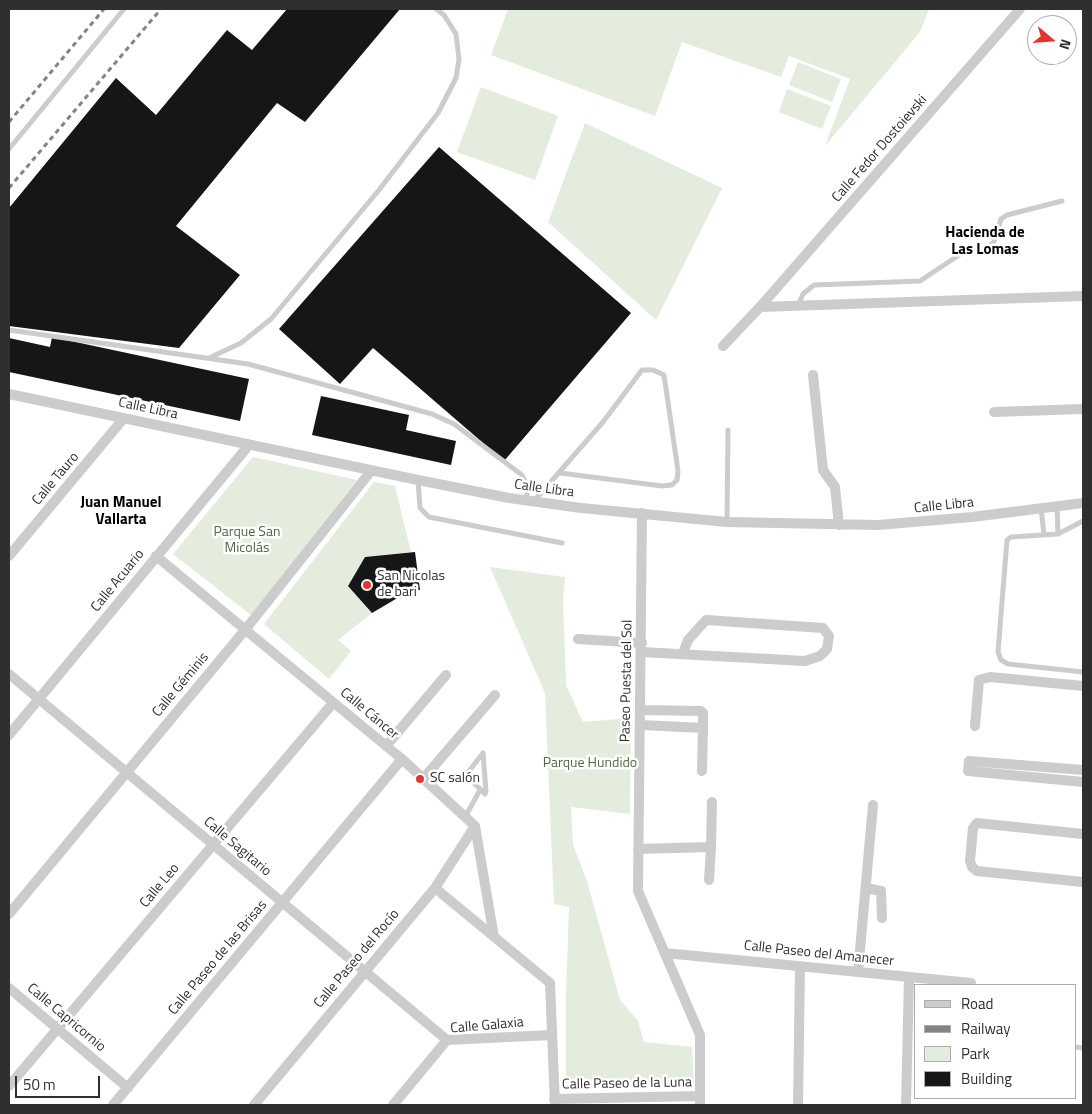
<!DOCTYPE html>
<meta charset="utf-8">
<style>
body{margin:0}
#map{position:relative;width:1092px;height:1114px;overflow:hidden;background:#fff;font-family:"Titillium Web",sans-serif}
canvas{display:block}
.frame{position:absolute;inset:0;border:10px solid #2f2f2f;pointer-events:none}
.legend{position:absolute;left:914px;top:984px;width:162px;height:115px;box-sizing:border-box;background:#fff;border:1px solid #acacac;margin:0;padding:6px 9px;list-style:none;font-size:15px;color:#2f2f2f}
.legend li{display:flex;align-items:center;gap:10px;height:25px}
.legend b{width:25px;border:1px solid #acacac}
.north{position:absolute;left:1027px;top:15px;width:50px;height:50px;box-sizing:border-box;background:#fff;border:1px solid #acacac;border-radius:50%;rotate:108deg;font-size:14px;font-weight:700;line-height:20px;text-align:center;color:#2f2f2f}
.north::after{content:'';display:block;margin:auto;width:18px;height:22px;background:#e33435;clip-path:polygon(50% 0,100% 100%,50% 72%,0 100%)}
.scale{position:absolute;left:15px;top:1076px;width:85px;height:22px;box-sizing:border-box;border:2px solid #2f2f2f;border-top:0;padding-left:6px;font-size:15px;line-height:18px;white-space:nowrap;color:#2f2f2f;-webkit-text-stroke:4px #fff;paint-order:stroke}
</style>
<div id="map">
<canvas width="1092" height="1114"></canvas>
<div class="frame"></div>
<ul class="legend">
<li><b style="height:6px;background:#ccc"></b>Road</li>
<li><b style="height:6px;background:#848484"></b>Railway</li>
<li><b style="height:14px;background:#e4ecdd"></b>Park</li>
<li><b style="height:14px;background:#161616"></b>Building</li>
</ul>
<div class="north">N</div>
<div class="scale">50 m</div>
</div>
<script>
const c = document.querySelector('canvas').getContext('2d');
c.lineJoin = 'round';
function fill(path, color) { c.fillStyle = color; c.fill(path, 'evenodd'); }
const toPath = rows => new Path2D(rows.map(r => 'M' + r).join(''));
function trace(path, color, width, dash) { c.strokeStyle = color; c.lineWidth = width; c.lineCap = dash ? 'butt' : 'round'; c.setLineDash(dash || []); c.stroke(path); }
function write(font, color, halo, rows, align = 'center') {
  c.font = font + ' "Titillium Web",sans-serif'; c.lineWidth = 5; c.setLineDash([]); c.textBaseline = 'middle'; c.strokeStyle = halo; c.fillStyle = color; for (const [text, x, y, turn = 0] of rows) {
    c.save(); c.translate(x, y); c.rotate((+turn || 0) * Math.PI / 180); c.textAlign = isNaN(turn) ? turn : align; if (halo) c.strokeText(text, 0, 0); c.fillText(text, 0, 0); c.restore();
  }
}
fill(toPath([
 [508,9,929,9,920,32,825,146,850,79,789,56,781,77,682,42,655,116,491,55],
 [798,62,841,79,832,102,789,85],
 [481,87,558,116,535,180,457,152],
 [787,89,831,106,822,129,779,112],
 [585,123,722,188,656,320,548,222],
 [253,457,357,480,251,615,173,554],
 [374,482,395,486,411,552,365,557,348,586,372,613,338,640,351,651,329,679,264,624],
 [490,567,565,577,563,599,566,685,583,722,631,718,630,814,571,807,573,845,587,881,620,1000,638,1021,644,1042,692,1047,694,1088,566,1083,566,993,569,907,554,904,545,693]
]), '#e4ecdd');
fill(toPath([
 [287,9,400,9,305,122,277,103,176,226,240,275,179,348,9,326,9,208,116,78,156,115,227,30,252,50],
 [439,147,631,313,504,461,373,348,340,384,279,329],
 [52,337,249,379,240,421,9,372,9,338,50,347],
 [321,396,409,415,406,430,456,441,451,465,312,435],
 [415,552,420,590,411,590,372,613,348,586,365,557]
]), '#161616');
trace(toPath([
 [9,149,124,9],
 [798,305,803,294,814,285,920,281,962,253,988,247,994,242,1001,219,1007,215,1062,201],
 [9,330,248,364,432,414,454,424,522,475,527,485,527,500],
 [209,358,241,343,271,319,379,190,438,113,456,78,459,59,456,34,444,15,436,9],
 [418,480,420,508,429,517,562,543],
 [534,501,603,422,642,370,653,370,664,375,678,471,677,480,672,485,662,486,560,473],
 [1057,507,1058,534],
 [1041,508,1044,535],
 [1083,521,1058,534,1011,537,1007,540,998,652,1001,660,1008,664,1083,672],
 [727,522,728,430],
 [483,753,486,792,485,794,466,775,483,753],
 [465,817,480,790],
 [1076,1047,1083,1048]
]), '#ccc', 5);
trace(toPath([
 [760,307,1083,296],
 [723,346,760,307,1020,9],
 [813,375,823,470,835,487,839,525],
 [9,394,418,480,509,498,581,508,727,522,878,525,972,517,1083,503],
 [994,412,1083,409],
 [642,513,638,891,700,1035,700,1105],
 [9,556,124,418],
 [156,556,402,759,475,826,494,937],
 [578,639,642,643],
 [642,652,805,661,820,656,827,649,829,636,823,628,706,620,688,640,683,653],
 [9,674,447,1040],
 [641,710,701,711,703,713,703,728],
 [641,725,703,728,702,771],
 [975,726,979,680,990,677,1083,686],
 [9,735,249,445],
 [386,746,446,675],
 [1083,770,969,761,968,771,1083,782],
 [423,779,495,695],
 [1083,834,977,823,973,828,970,861,972,867,977,871,1083,882],
 [711,847,712,802],
 [638,849,711,847,709,880],
 [435,888,550,983,555,1105],
 [866,888,881,891,882,918],
 [9,914,245,630,371,471],
 [665,953,971,983],
 [858,972,873,805],
 [9,988,128,1088],
 [9,1086,333,703],
 [554,1099,700,1096],
 [113,1105,402,759],
 [254,1105,435,888,475,826],
 [393,1105,447,1040,552,1035],
 [798,1105,800,966],
 [906,1105,909,977]
]), '#ccc', 10);
trace(toPath([
 [9,122,104,9],
 [9,188,161,9]
]), '#848484', 3, [5, 4]);
for (const [x, y, r, color] of [
 [367,585,5,"#e33435"],
 [420,779,5,"#e33435"]
]) { const dot = new Path2D(); dot.arc(x, y, r, 0, 2 * Math.PI); c.fillStyle = color; c.fill(dot); trace(dot, '#fff', 2); }
write('14px', '#2f2f2f', '#fff', [
 ["Calle Fedor Dostoievski",880,149,-49],
 ["Calle Libra",148,409,12],
 ["Calle Tauro",56,479,-50],
 ["Calle Libra",544,489,8],
 ["Calle Libra",944,506,-6],
 ["Calle Acuario",118,581,-51],
 ["Paseo Puesta del Sol",627,681,-89],
 ["Calle Géminis",181,685,-50],
 ["Calle Cáncer",369,714,40],
 ["Calle Sagitario",237,847,40],
 ["Calle Leo",160,886,-50],
 ["Calle Paseo del Amanecer",819,954,6],
 ["Calle Paseo de las Brisas",218,958,-50],
 ["Calle Paseo del Rocío",357,959,-50],
 ["Calle Capricornio",66,1018,40],
 ["Calle Galaxia",487,1026,-5],
 ["Calle Paseo de la Luna",627,1084,-1]
]);
write('14px', '#4f6a3d', '#fff', [
 ["Parque San",247,533],
 ["Micolás",247,549],
 ["Parque Hundido",590,764]
]);
write('14px', '#2f2f2f', '#fff', [
 ["San Nicolas",377,577],
 ["de bari",377,593],
 ["SC salón",430,779]
], 'left');
write('bold 15px', '#000', '#fff', [
 ["Hacienda de",985,233],
 ["Las Lomas",985,250],
 ["Juan Manuel",121,503],
 ["Vallarta",121,520]
]);
</script>
